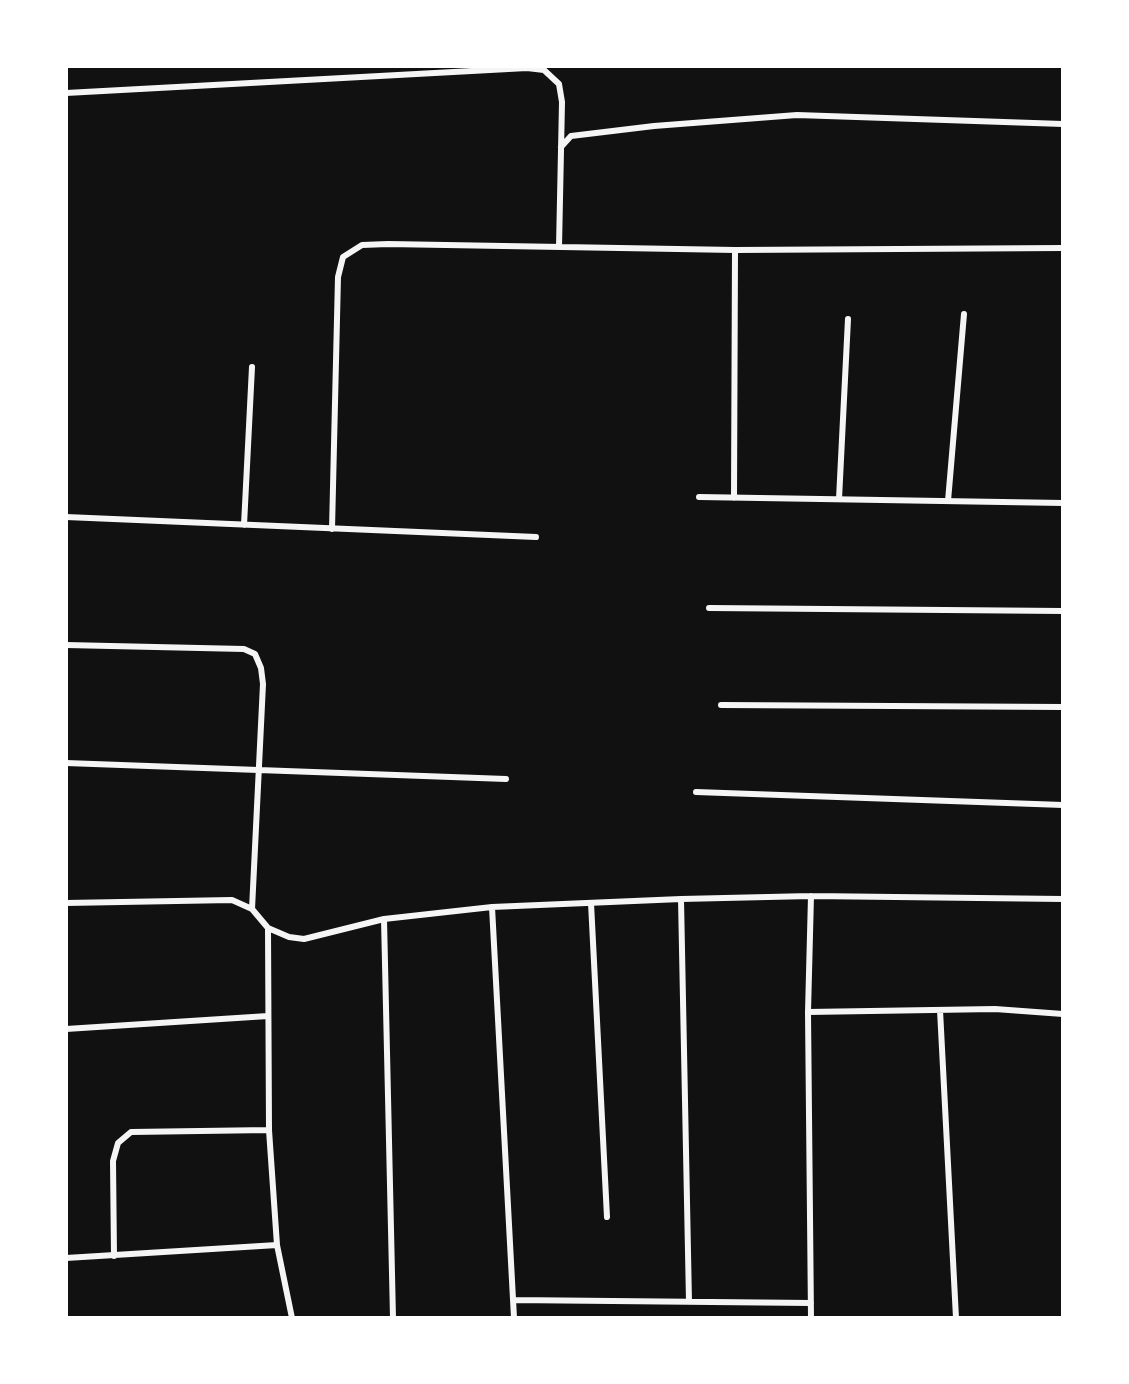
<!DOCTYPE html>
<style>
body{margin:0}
#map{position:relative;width:1129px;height:1384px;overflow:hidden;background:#111;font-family:"Varela Round",sans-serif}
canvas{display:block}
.frame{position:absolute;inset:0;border:68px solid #fff;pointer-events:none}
</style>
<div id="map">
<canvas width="1129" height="1384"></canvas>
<div class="frame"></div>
</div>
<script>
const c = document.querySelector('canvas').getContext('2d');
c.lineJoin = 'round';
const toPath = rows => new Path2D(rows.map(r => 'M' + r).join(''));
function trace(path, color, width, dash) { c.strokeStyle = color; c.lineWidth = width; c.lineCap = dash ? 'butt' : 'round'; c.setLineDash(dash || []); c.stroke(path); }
trace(toPath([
 [66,93,527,68,544,70,559,84,562,102,559,247],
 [561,147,571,136,654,126,797,115,1063,124],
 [699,497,1063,503],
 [734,498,735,250],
 [839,499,848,319],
 [948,501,964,314],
 [66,517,536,537],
 [244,525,252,367],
 [332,529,338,277,343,257,362,245,388,244,735,250,1063,248],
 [709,608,1063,611],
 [66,645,244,649,255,654,261,668,263,684,252,909],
 [721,705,1063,707],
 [66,763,506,779],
 [696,792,1063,805],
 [681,899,689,1302],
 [66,903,232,900,252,909,268,928,289,937,304,939,384,919,492,907,681,899,811,896,1063,899],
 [591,903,607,1217],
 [492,907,514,1318],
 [384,919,393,1318],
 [268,928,269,1130,277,1245,292,1318],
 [940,1010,956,1318],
 [808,1012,995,1009,1063,1014],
 [66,1029,268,1016],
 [114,1256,113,1161,118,1143,131,1132,269,1130],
 [66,1258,277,1245],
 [513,1300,811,1303],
 [811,1318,808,1012,811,896]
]), '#f5f5f5', 6);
</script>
